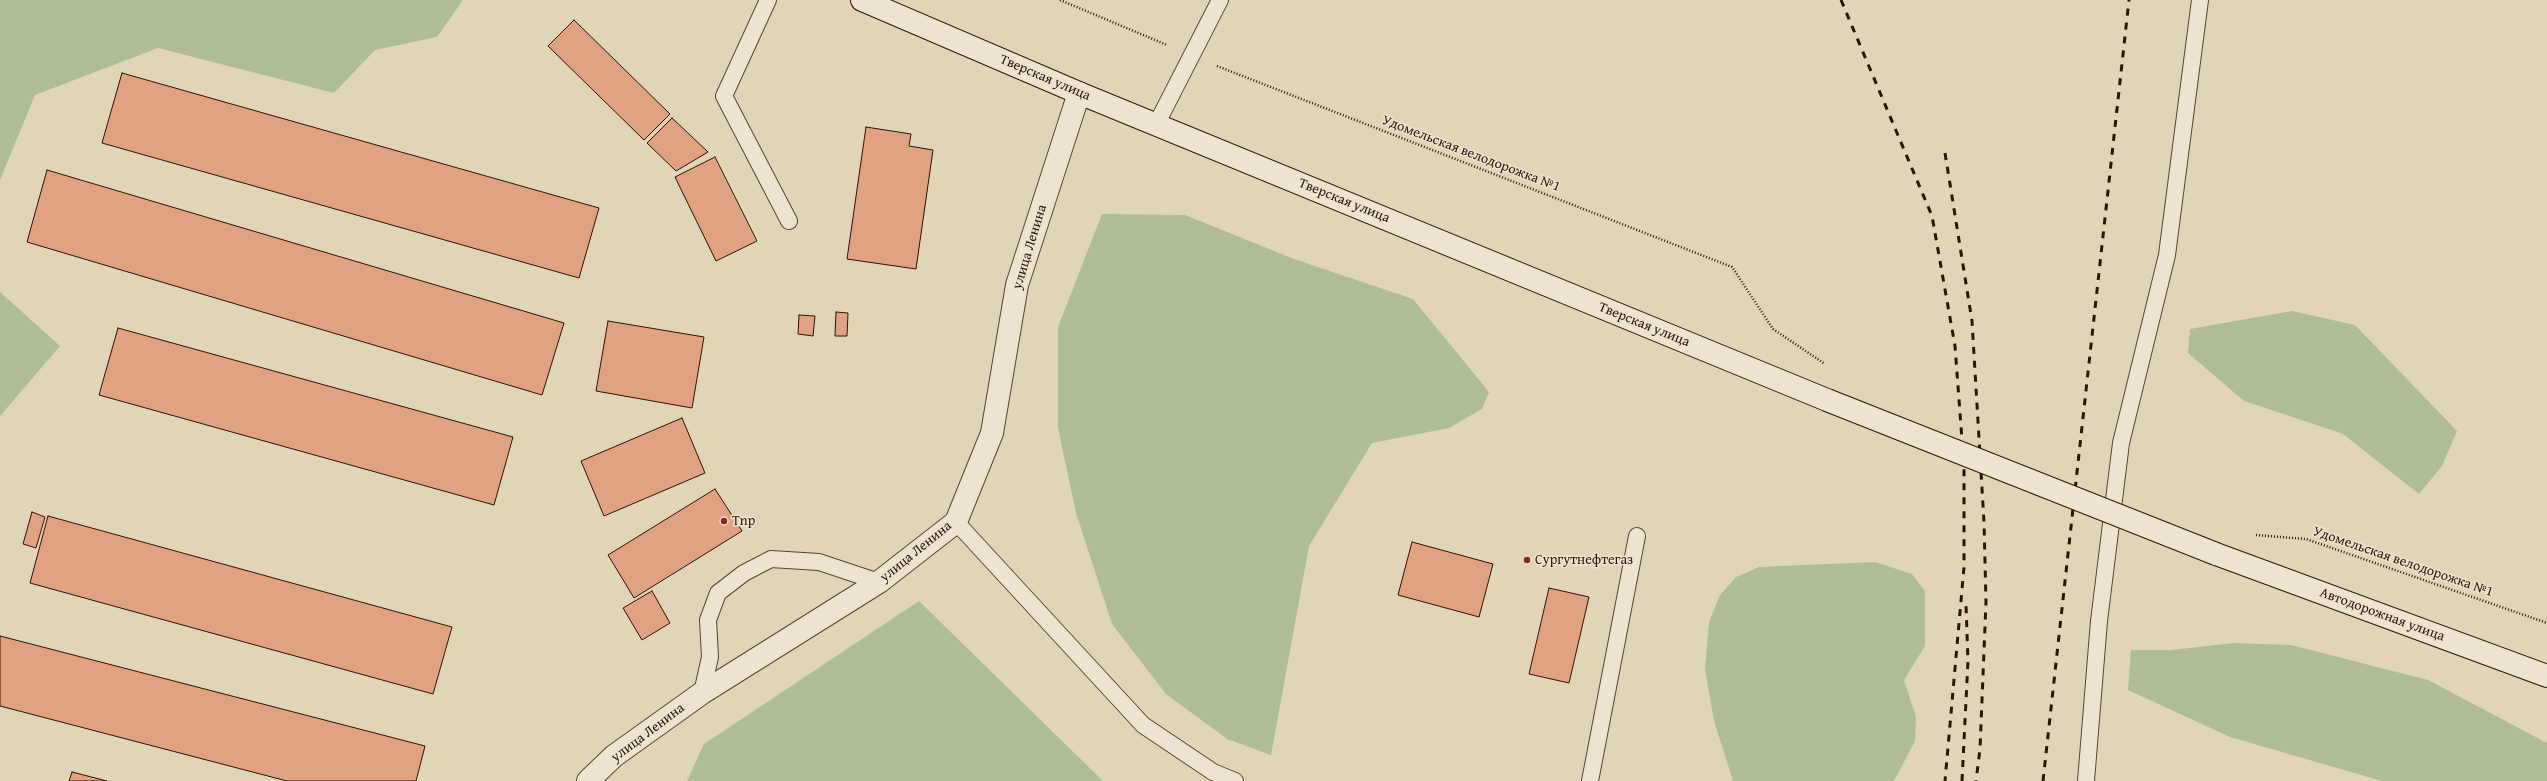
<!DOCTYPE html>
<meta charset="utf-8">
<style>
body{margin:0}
canvas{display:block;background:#e1d5b7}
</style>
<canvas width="2547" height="781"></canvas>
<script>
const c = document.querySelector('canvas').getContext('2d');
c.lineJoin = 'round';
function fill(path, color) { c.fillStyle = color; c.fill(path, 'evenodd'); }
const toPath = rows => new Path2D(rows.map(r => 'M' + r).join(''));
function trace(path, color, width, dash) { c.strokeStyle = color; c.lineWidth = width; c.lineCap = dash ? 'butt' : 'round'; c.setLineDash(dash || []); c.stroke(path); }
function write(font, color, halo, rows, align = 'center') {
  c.font = font + ' "Gentium Book Plus",serif'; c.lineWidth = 3; c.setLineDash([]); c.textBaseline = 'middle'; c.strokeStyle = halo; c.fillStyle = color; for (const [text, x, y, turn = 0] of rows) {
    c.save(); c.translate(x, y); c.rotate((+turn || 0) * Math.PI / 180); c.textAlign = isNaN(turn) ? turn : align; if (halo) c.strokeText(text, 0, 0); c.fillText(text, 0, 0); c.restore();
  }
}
fill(toPath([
 [0,0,463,0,437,37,375,50,334,93,158,48,35,95,0,180],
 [1102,214,1185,215,1294,259,1413,299,1489,392,1482,409,1449,428,1372,443,1309,546,1271,755,1227,739,1166,694,1112,624,1076,513,1058,428,1058,327],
 [0,292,60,346,0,416],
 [2292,311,2355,325,2457,431,2442,466,2419,494,2343,434,2244,401,2188,353,2190,329],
 [1875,562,1912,574,1925,591,1925,646,1904,680,1916,717,1915,741,1894,781,1733,781,1714,721,1705,669,1709,622,1720,595,1736,577,1759,567],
 [919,601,1103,781,687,781,704,744],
 [2234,643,2291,645,2428,680,2547,743,2547,781,2382,781,2230,737,2128,690,2131,650,2171,650]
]), '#aebe92');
const building = toPath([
 [574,20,670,114,644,140,548,46,574,20],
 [122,73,599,208,579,278,102,143,122,73],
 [672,118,708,152,676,171,647,143,672,118],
 [866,127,911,134,909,146,933,150,916,269,847,259,866,127],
 [715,157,757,241,716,261,675,177,715,157],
 [47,170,564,323,542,395,27,242,47,170],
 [836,312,848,313,847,336,835,336,836,312],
 [799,315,815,316,813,336,798,334,799,315],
 [608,321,704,337,692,408,596,391,608,321],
 [118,328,513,437,494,505,99,395,118,328],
 [682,418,705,473,604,516,581,461,682,418],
 [715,489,742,531,634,598,608,555,715,489],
 [32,512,45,517,36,548,23,544,32,512],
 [48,516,452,627,433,694,30,583,48,516],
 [1412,542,1493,564,1479,617,1398,595,1412,542],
 [1549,588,1589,597,1569,683,1529,674,1549,588],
 [652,591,670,623,642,640,623,608,652,591],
 [0,636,425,746,416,781,287,781,0,706,0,636],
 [72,772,107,781,69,781,72,772]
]);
fill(building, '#e0a281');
trace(building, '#2f1204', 1);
const lane = toPath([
 [768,0,724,96,789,221],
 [1157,123,1220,0],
 [956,522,1143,725,1213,772,1235,781],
 [702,693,710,657,708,620,718,593,744,573,771,559,819,562,879,582],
 [1590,781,1637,536],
 [2086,781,2099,621,2121,443,2167,255,2200,0]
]);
const street = toPath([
 [588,781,614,756,702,693,879,582,956,522,992,433,1017,285,1079,93]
]);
const secondary = toPath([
 [862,0,1079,93,1827,400],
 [2216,554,2547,676]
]);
trace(lane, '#5c4331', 18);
trace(street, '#5c4331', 24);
trace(secondary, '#2f1204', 24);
trace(toPath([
 [1060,0,1167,45],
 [1217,66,1732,267,1773,329,1825,364],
 [2256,535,2306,539,2547,623]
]), '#2f1204', 2.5, [1, 2]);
trace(lane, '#ece4d0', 16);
trace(street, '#ece4d0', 22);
trace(secondary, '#ece4d0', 22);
trace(toPath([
 [1841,0,1932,216,1955,346,1964,467,1964,567,1945,781],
 [1945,153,1972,321,1984,522,1986,602,1980,749,1976,781],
 [1962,781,1968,661,1966,605],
 [2043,781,2129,0]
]), '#2f1204', 3, [7, 7]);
const secondaryBridge = toPath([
 [1827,400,2216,554]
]);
trace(secondaryBridge, '#2f1204', 24, []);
trace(secondaryBridge, '#ece4d0', 22);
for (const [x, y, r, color] of [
 [724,521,4,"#8f2418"],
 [1527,560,4,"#8f2418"]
]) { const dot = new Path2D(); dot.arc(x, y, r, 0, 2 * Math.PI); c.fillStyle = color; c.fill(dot); trace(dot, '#ece4d0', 1.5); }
write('14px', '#2f1204', '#ece4d0', [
 ["Тверская улица",1045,78,23],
 ["Удомельская велодорожка №1",1471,154,21],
 ["Тверская улица",1344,201,22],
 ["улица Ленина",1030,247,-73],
 ["Тверская улица",1644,325,22],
 ["улица Ленина",916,552,-39],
 ["Удомельская велодорожка №1",2403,562,19],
 ["Автодорожная улица",2382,615,20],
 ["улица Ленина",648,733,-37]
]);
write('14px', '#2f1204', '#ece4d0', [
 ["Tnp",732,521],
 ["Сургутнефтегаз",1535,560]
], 'left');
</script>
